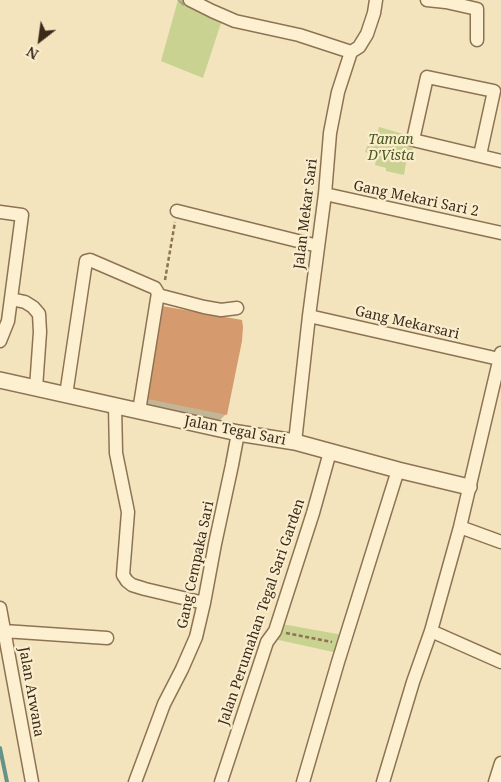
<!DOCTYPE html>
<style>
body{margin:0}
#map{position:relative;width:501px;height:782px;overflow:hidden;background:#f3e4bd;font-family:"Noto Serif",serif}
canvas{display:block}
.north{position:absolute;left:15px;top:15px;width:50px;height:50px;-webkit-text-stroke:4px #f9edcd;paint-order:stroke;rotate:210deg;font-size:14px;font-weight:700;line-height:20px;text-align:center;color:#3a2a1a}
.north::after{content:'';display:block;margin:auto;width:18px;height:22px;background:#3a2a1a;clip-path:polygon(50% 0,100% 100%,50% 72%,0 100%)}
</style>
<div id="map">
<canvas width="501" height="782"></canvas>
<div class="north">N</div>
</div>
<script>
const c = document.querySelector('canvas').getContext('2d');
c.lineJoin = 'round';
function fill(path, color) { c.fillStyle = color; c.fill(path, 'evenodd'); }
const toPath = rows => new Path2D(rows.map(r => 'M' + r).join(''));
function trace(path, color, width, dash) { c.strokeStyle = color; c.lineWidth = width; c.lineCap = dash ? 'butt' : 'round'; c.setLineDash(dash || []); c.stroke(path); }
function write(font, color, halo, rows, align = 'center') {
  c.font = font + ' "Noto Serif",serif'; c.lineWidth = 4.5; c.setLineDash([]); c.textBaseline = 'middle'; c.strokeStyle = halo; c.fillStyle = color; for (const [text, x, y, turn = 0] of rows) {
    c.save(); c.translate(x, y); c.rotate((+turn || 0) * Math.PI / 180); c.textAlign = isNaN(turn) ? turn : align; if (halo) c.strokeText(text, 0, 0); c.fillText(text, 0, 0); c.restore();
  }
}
fill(toPath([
 [178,0,222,20,203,78,161,61],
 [379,127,407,135,406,144,413,149,411,156,407,157,404,175,386,171,386,168,375,165,377,155,365,152,369,142,375,143],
 [282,624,343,635,338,653,274,639]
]), '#c9d290');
fill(toPath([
 [177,0,189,0,183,6],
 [241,321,226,414,217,423,134,406]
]), '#0003');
trace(toPath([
 [0,748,7,782]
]), '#679288', 4);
fill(toPath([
 [162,306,242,320,243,327,242,341,227,415,142,398]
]), '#d59b6e');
const minor = toPath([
 [190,0,212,11,235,21,299,35,351,52],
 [427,0,446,2,477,9,477,40],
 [480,155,494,91,427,77,413,140,501,161],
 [325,194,501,233],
 [177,211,318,246],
 [0,212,22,215,8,321,0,341],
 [158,295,204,307,221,310,237,308],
 [11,299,25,302,33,307,39,314,40,332,36,388],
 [309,316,499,359],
 [66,395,86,261,90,260,155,288,158,293,139,411],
 [115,406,116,453,128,512,123,575,127,581,132,585,145,589,204,603],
 [295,442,309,316,325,194,330,133,338,92,351,52,359,47,367,34,374,13,376,0],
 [460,527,501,542],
 [0,608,32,782],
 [4,631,107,638],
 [431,631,501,662],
 [135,782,164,704,182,669,196,637,204,603,215,544,232,465,238,433],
 [221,782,267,642,275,631,313,513,330,452],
 [303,782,338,662,398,470],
 [383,782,413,682,431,631,460,527,501,353],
 [495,782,501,763]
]);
const tertiary = toPath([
 [0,380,238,433,295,442,398,470,469,487]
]);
trace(minor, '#8d7354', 15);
trace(tertiary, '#8d7354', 18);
trace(toPath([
 [165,280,175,222],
 [286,633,332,642]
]), '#8d7354', 2.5, [4, 2.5]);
trace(minor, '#fdf0d1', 12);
trace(tertiary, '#fdf0d1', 15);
write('italic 14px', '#49591f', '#f9edcd', [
 ["Taman",391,140],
 ["D'Vista",391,156]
]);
write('14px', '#3a2a1a', '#f9edcd', [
 ["Gang Mekari Sari 2",416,199,12],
 ["Jalan Mekar Sari",306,214,-83],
 ["Gang Mekarsari",407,323,13],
 ["Jalan Tegal Sari",235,431,11],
 ["Gang Cempaka Sari",196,565,-78],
 ["Jalan Perumahan Tegal Sari Garden",262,612,-71],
 ["Jalan Arwana",31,692,80]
]);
</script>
